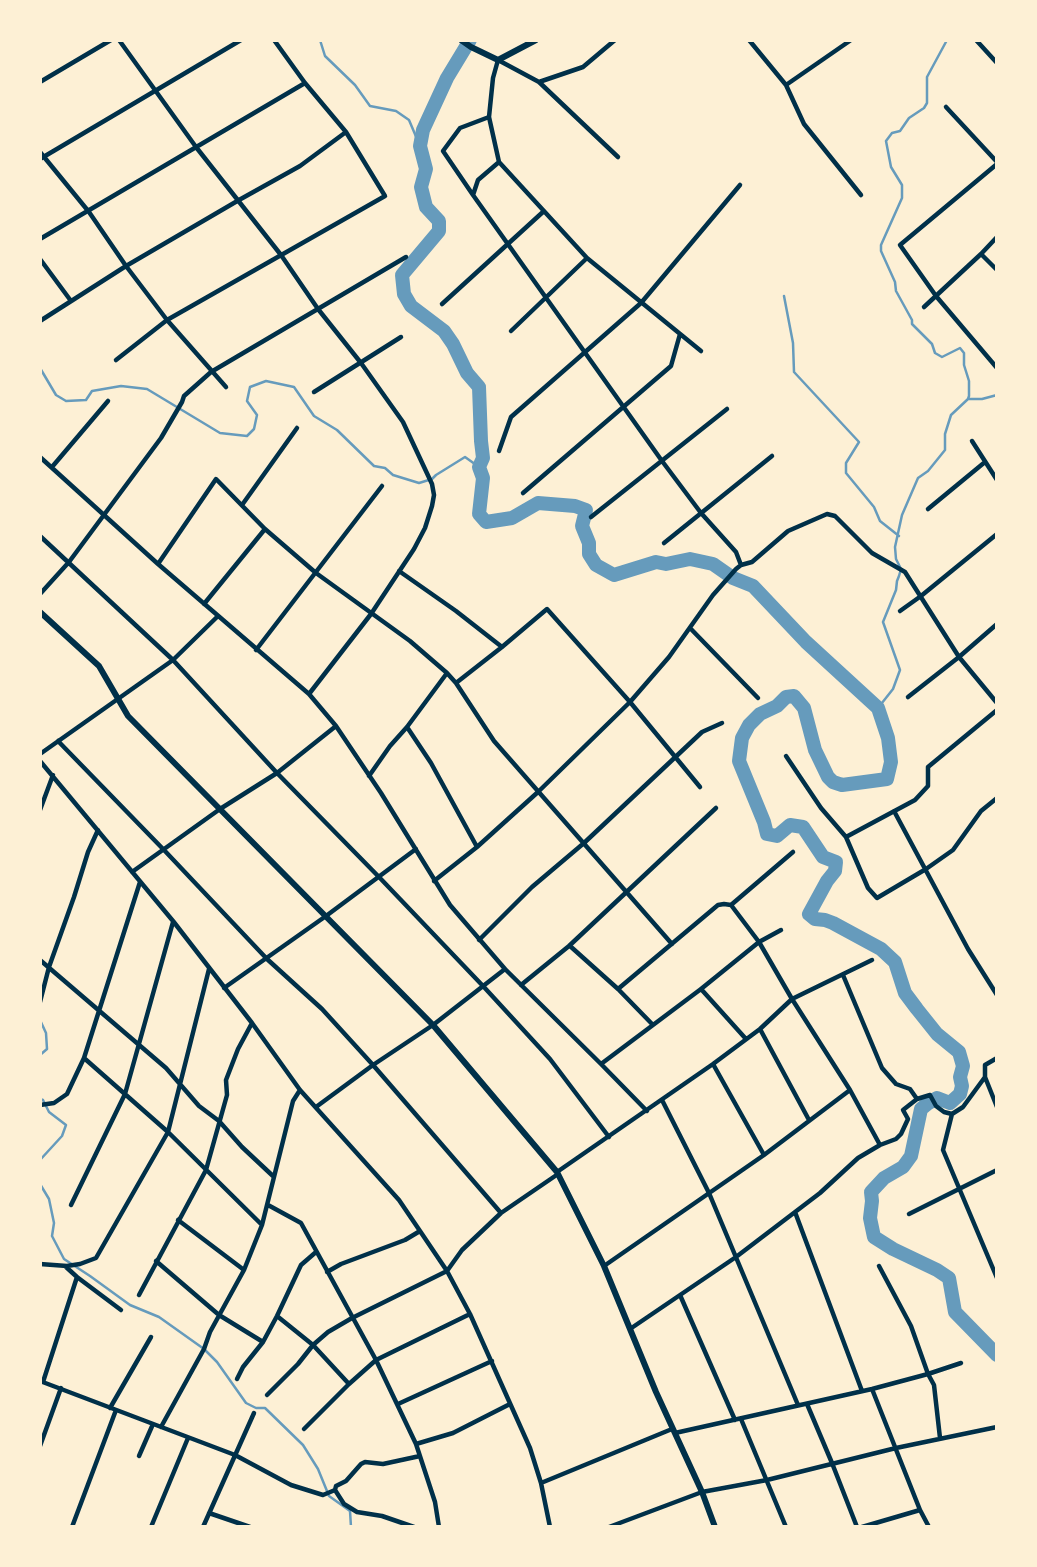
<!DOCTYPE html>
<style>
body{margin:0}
#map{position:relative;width:1037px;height:1567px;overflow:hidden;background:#fdf0d5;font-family:"PT Sans Narrow",sans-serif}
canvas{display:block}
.frame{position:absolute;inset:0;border:42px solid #fdf0d5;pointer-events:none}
</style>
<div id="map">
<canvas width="1037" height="1567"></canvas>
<div class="frame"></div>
</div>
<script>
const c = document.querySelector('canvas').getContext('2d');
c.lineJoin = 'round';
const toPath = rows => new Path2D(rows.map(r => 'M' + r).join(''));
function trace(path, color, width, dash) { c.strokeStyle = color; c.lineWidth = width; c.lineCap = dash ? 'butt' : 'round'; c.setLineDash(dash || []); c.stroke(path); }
trace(toPath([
 [320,40,325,56,355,85,370,106,396,111,409,120,420,146],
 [784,296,793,343,794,372,859,442,846,463,846,473,874,507,880,521,899,536],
 [40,368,56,395,66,401,86,400,92,391,121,386,147,389,220,433,247,436,254,429,257,415,247,401,250,387,266,381,294,387,314,416,337,430,374,466,385,468,393,475,419,483,432,479,436,475,465,457,479,467],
 [968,399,982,399,997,395],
 [878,708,893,689,900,670,883,622,896,590,897,581,899,576,901,569,896,559,895,547,902,515,918,478,928,471,945,450,945,434,951,415,968,399,969,396,969,381,964,365,964,353,960,348,942,357,935,353,932,344,912,324,912,320,896,291,895,282,881,251,881,245,902,198,902,185,891,167,886,141,892,133,900,131,909,118,924,108,927,103,927,77,947,40],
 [40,1020,46,1033,47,1049,40,1055],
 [40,1099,43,1100,49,1112,66,1125,62,1136,40,1160],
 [40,1184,49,1199,54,1223,52,1236,64,1259,90,1276,130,1305,159,1317,204,1349,217,1362,246,1403,256,1408,265,1408,303,1445,318,1469,329,1496,350,1511,351,1527]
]), '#669bbc', 2.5);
trace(toPath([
 [470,40,447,78,423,130,420,146,426,169,421,187,426,207,439,221,439,231,402,275,404,294,411,306,444,331,453,344,467,373,479,387,481,441,483,458,479,467,483,478,479,514,486,522,512,518,538,503,575,506,586,510,582,526,589,543,589,554,596,565,614,575,656,562,666,564,690,559,713,564,733,578,753,586,806,642,878,708,888,738,891,762,887,779,842,785,833,782,828,777,815,750,804,708,794,696,786,697,777,706,760,714,749,725,742,738,739,761,764,822,767,834,777,836,790,825,803,827,823,857,836,862,835,871,827,881,809,914,815,919,825,920,833,923,881,949,895,962,905,993,917,1009,937,1034,959,1052,963,1066,960,1077,962,1086,960,1094,950,1103,937,1098,927,1104,921,1109,911,1156,903,1167,884,1178,871,1192,872,1201,870,1218,874,1237,893,1249,937,1270,949,1278,955,1312,997,1355]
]), '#669bbc', 14);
trace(toPath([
 [119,40,196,147,281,255,318,309,361,363,403,422,432,484,434,495,432,506,425,528,414,549,371,614,309,694],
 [615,40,583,67,539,82,498,60,493,78,489,117,499,162,478,180,473,195,662,461,701,513,736,552,741,565],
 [749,40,786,85,804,124,861,195],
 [976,40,997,63],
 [40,82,111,40],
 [539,82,618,157],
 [786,85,851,40],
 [946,107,997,162],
 [40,152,89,212,126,266,167,320,226,387],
 [40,159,241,40],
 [499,162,587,258,701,351],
 [997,164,900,245,936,296,997,368],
 [473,195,443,151,460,128,489,117],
 [40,239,305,83],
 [981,254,997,270],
 [40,259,71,301],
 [442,304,544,211],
 [924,307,981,254,997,237],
 [40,321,126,266,239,200,300,166,346,132],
 [511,331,587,258],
 [116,360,167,320,385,196,346,132,305,83,274,40],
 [314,392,401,337],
 [972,441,997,480],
 [499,451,511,417,641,303,740,185],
 [40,457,158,564,309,694,336,726,381,793,450,905,505,969,601,1064,647,1111],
 [52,467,108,401],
 [523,493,671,366,680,334],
 [242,505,297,428],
 [928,509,985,462],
 [591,517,727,409],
 [40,536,173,660,277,773,379,877,483,986,550,1059,609,1137],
 [664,543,772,456],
 [158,564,216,479,265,529,316,573,410,641,447,673,456,683,494,741,672,944],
 [399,571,456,611,502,647],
 [40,594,69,562,161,438,182,402,184,396,211,372,406,257],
 [204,604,265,529],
 [900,611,921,596,997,534],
 [690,628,758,698],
 [256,650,382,486],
 [456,683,502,647,547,609,630,702,700,787],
 [908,697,959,657,997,624],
 [407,727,431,763,477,847],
 [58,741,164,850,267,959,322,1009,373,1065,501,1213],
 [40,754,173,660,218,616],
 [786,756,821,808,846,837,868,888,877,898,926,869,953,850,981,811,997,798],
 [40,761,173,921,252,1023,300,1090,399,1200,420,1231,447,1271,470,1314,530,1448,541,1483,550,1527],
 [369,776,390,746,407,727,447,673],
 [40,810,53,775],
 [894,811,968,949,997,995],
 [846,837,915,800,928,786,928,767,997,710],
 [793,852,731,905,759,942,792,999,850,1090,880,1145],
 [132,872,220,809,277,773,336,726],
 [434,881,477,847,538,792,630,702,669,657,713,595,736,569,741,565,752,562,788,531,827,514,835,516,872,553,905,572,959,657,997,703],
 [479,940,532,887,584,843,702,732,722,723],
 [570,946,618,989,653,1025],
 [40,960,166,1068,199,1106,219,1121,242,1147,274,1177],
 [843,975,882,1068,896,1084,910,1089,917,1099],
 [521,985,569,946,716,808],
 [224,988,326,916,416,849],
 [618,989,718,905,724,904,731,905],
 [701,989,746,1039],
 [40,1002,49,967,74,897,88,852,98,830],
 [760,1029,809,1120],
 [84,1058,168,1132,262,1225],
 [601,1064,701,989,759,942,781,930],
 [713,1064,764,1155],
 [985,1077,997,1107],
 [662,1100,709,1193,798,1405],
 [40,1105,54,1103,67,1094,84,1058,140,882],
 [316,1107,373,1065,433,1025,505,969],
 [952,1114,943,1150,997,1278],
 [557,1172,713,1064,760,1029,792,999,872,960],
 [71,1205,125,1094,173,922],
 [268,1205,301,1223,376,1360,416,1444,435,1502,439,1527],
 [795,1212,862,1391],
 [909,1214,997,1170],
 [178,1220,244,1270],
 [156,1261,219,1315,263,1342],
 [40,1264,67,1266,80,1264,96,1258,168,1132,209,969],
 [604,1266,764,1155,850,1090],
 [879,1266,911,1326,928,1374,934,1385,940,1438],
 [327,1272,341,1264,405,1240,420,1231],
 [77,1277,121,1310],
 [139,1295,206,1170,227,1095,226,1080,238,1049,252,1023],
 [680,1295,735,1420],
 [277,1316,313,1345,349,1384],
 [630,1329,736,1257,820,1193,858,1158,880,1145,896,1139,901,1134,908,1119,903,1110,917,1099,930,1095,936,1106,944,1112,952,1114,963,1107,985,1077,985,1065,997,1058],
 [237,1379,243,1367,263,1342,277,1316,301,1265,316,1252],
 [40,1381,235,1455,291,1485,323,1495,335,1490,344,1504,357,1512,382,1516,414,1527],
 [43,1382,77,1277,66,1267],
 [872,1389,920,1510,929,1527],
 [267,1395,298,1364,313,1345,328,1332,352,1318,447,1271,462,1250,501,1213,558,1174],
 [398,1404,492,1361],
 [807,1404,832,1463,857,1527],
 [110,1408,151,1337],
 [741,1419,786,1527],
 [161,1427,204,1349,210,1332,244,1270,262,1225,293,1101,300,1090],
 [304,1429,349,1384,376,1360,470,1314],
 [675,1433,872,1389,928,1374,961,1363],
 [416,1444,453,1433,510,1404],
 [40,1446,61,1388],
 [139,1456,153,1424],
 [541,1483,672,1429],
 [335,1490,336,1486,346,1481,361,1464,365,1462,383,1464,420,1456],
 [209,1513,250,1527],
 [72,1527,116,1410],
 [151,1527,188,1438],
 [203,1527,254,1413],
 [609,1527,702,1492,767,1480,896,1448,997,1427],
 [862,1527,920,1510]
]), '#003049', 4.5);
trace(toPath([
 [461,40,471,47,498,60,536,40],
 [40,612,99,666,128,716,433,1025,557,1172,604,1266,656,1392,702,1492,715,1527]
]), '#003049', 6);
</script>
